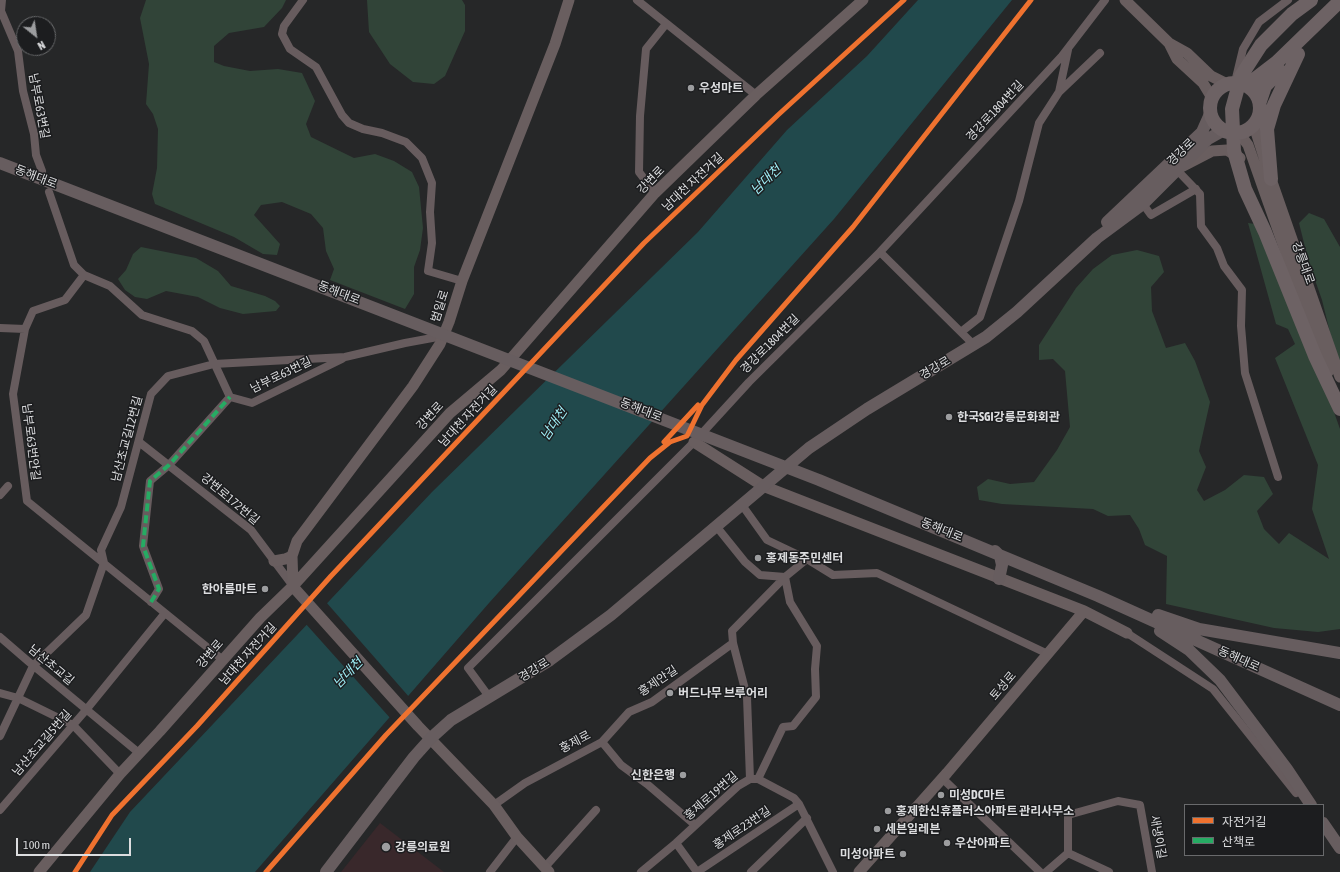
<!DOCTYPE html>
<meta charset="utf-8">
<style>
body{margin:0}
#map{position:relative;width:1340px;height:872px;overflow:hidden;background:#262728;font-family:"Asap Condensed","Noto Sans KR",sans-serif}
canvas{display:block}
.legend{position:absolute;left:1184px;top:804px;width:140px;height:52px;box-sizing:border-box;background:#1c1d1f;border:1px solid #696a6c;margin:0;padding:5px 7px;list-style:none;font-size:12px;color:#dcdddf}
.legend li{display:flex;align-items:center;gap:8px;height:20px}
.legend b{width:20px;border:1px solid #696a6c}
.north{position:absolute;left:16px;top:16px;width:40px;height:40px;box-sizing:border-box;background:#1c1d1f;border:1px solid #696a6c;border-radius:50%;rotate:150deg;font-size:11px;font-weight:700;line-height:16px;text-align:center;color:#dcdddf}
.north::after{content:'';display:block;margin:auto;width:14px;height:18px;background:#9c9d9f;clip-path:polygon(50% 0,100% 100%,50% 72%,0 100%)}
.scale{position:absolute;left:16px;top:838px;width:115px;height:18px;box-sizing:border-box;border:2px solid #dcdddf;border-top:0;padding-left:5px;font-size:12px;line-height:14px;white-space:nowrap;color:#dcdddf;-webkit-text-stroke:3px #1c1d1f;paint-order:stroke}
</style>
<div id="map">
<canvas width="1340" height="872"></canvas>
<ul class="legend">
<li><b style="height:5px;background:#ef722f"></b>자전거길</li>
<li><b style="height:5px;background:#26ab63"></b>산책로</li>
</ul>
<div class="north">N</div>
<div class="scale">100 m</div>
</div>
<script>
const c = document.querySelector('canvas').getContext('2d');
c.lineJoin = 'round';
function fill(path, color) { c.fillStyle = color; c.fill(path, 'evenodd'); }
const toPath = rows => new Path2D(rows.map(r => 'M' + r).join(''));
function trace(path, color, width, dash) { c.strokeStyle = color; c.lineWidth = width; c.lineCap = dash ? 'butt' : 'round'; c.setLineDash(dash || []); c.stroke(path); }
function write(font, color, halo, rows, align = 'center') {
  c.font = font + ' "Asap Condensed","Noto Sans KR",sans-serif'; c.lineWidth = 3; c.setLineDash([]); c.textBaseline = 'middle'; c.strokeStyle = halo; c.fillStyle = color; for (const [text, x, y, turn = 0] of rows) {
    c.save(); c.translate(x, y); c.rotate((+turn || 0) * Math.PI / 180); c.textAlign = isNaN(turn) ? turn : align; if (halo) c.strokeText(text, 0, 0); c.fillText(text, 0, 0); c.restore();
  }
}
fill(toPath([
 [380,823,444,872,341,872]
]), '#39282b');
fill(toPath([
 [146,0,286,0,282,8,264,27,229,33,214,46,214,62,224,66,250,71,278,69,302,73,315,101,306,124,311,137,354,158,375,154,394,161,412,172,419,187,423,228,420,250,414,267,414,294,405,309,330,280,334,269,326,251,323,228,311,214,282,202,261,205,254,215,280,244,277,255,263,254,234,237,155,204,152,194,157,168,158,129,153,114,146,104,149,64,140,18],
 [367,0,462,0,465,5,465,31,445,76,434,84,413,82,390,64,369,32],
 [1309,213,1324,219,1340,247,1340,373,1322,300,1309,263,1299,223],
 [1248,223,1255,224,1301,319,1340,429,1340,629,1318,632,1274,628,1166,604,1167,556,1145,545,1139,529,1130,515,1108,516,1093,509,1002,504,979,500,977,487,988,479,1010,484,1034,482,1057,450,1070,427,1065,371,1053,359,1039,360,1039,345,1076,288,1093,269,1112,255,1137,250,1159,256,1164,272,1151,287,1152,311,1166,348,1185,343,1195,361,1210,402,1199,451,1206,467,1197,490,1204,501,1225,490,1244,475,1264,477,1273,494,1257,511,1264,529,1279,544,1289,533,1329,559,1312,509,1318,465,1275,358,1295,344,1288,329,1276,324],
 [141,247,196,258,218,271,231,286,265,296,275,301,280,306,276,311,243,314,220,308,198,297,166,291,147,299,135,297,125,290,118,279,126,270,133,254]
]), '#314438');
fill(toPath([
 [918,0,1012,0,834,219,489,603,255,872,90,872,130,812,432,492,698,232,787,130,867,56]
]), '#21494c');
fill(toPath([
 [326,602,410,698,391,719,305,623]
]), '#262728');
trace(toPath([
 [2,0,1,11,18,51,23,91,34,134,36,155,42,171],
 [303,0,284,26,282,34,290,49,316,67,342,115,349,123,363,129,382,133,406,142,422,158,432,183,430,212,432,243,428,271,462,281],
 [637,0,756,95],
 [1236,78,1243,49,1259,22,1288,0],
 [1059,92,1068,50],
 [1177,170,1200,194,1201,226,1217,248,1224,266,1242,290,1241,326,1245,373,1278,477],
 [49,192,74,265,84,275,110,286,142,315,192,331,204,341,230,397,252,403,342,359],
 [655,193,639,172,640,116,646,49,666,24],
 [1143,204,1151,215,1196,189],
 [880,252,974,345],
 [84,275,65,300,33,311,25,329,13,394,27,501,223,660],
 [0,328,25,329],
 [961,332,980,317,1019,201,1039,123,1059,92,1100,53],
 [139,442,251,530,293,586],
 [0,495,8,486],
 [742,505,767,540,807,559,833,575,877,573,1048,654],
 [716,526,745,562,760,575,785,577,790,602,817,646,815,669,816,697,793,726,783,727,758,779],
 [151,602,159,589,143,546,150,481,169,465,230,397],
 [1127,633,1213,689,1296,793],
 [0,637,29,662,139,753],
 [0,693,18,698,73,725,120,774],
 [490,698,468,668,694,442,749,382,880,252,1062,56,1105,0],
 [0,736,33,666,86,615,104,563,101,550,121,507,151,394,168,376,214,364,345,357,405,343,443,336],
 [602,742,629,712,652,702,733,643],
 [942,778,1040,872],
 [750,779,747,697,733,643,732,631,785,577,807,559],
 [494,805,525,783,602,742,621,765,647,784,695,825],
 [0,810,86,710,165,613],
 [676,843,697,872],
 [545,867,596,810],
 [490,872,517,837],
 [641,872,676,843,738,786,750,779,758,779,794,798,799,804,833,872],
 [697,872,799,804],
 [751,872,807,818],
 [1046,872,1068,853],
 [1109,872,1068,853,1068,815,1118,801,1140,805,1152,872]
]), '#675c5e', 8);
trace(toPath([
 [1125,0,1169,43,1187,53,1211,76,1227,84],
 [1169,43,1177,59,1203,83,1212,98],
 [1256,123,1256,132,1271,179,1340,377],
 [1239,133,1248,145,1328,372],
 [1183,166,1212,151,1227,150,1240,158],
 [694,442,763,486,1084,611,1127,633],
 [274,561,285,559,292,556],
 [39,872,120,774,160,731,260,618,293,586,450,413,501,370,655,193,756,95,863,0],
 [549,872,517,837,494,805,418,726,296,590,293,586,292,556,297,541,413,386,440,344,449,322,462,281,555,44,569,0],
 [859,872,947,773,1084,611]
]), '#695e5f', 11);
trace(toPath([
 [0,163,819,480,1098,596,1340,705],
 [1107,222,1202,132,1210,114],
 [995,551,1000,556,1002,565,999,579],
 [1158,615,1199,629,1340,653],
 [1160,631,1189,650,1220,680,1287,769,1311,805],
 [1323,823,1340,848],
 [326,872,414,757,431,738,451,720,550,660,611,615,809,448,867,409,986,337,1017,312,1097,238,1143,204,1208,139,1224,130]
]), '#675d5f', 12);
trace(toPath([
 [1311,0,1292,14,1261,45,1241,76,1232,109,1234,151,1245,189,1265,232,1315,356,1340,409],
 '1210 108a25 25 0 1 1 50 0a25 25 0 1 1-50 0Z',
 [1247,85,1277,62,1340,1],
 [1260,101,1265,86,1280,71],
 [1271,179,1267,129,1274,105,1298,54]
]), '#6d6264', 14);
trace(toPath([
 [151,602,159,589,143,546,150,481,169,465,230,397]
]), '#26ab63', 4, [8, 4]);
trace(toPath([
 [664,442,698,405],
 [75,872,112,815,197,726,331,576,644,243,778,115,904,0],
 [266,872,386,735,650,458,670,442,687,436,702,405,736,360,853,227,1031,0]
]), '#ef722f', 5);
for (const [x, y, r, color] of [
 [691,88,4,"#9c9d9f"],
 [949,417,4,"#9c9d9f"],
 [758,558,4,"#9c9d9f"],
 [265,589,4,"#9c9d9f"],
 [670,693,4,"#9c9d9f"],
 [683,775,4,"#9c9d9f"],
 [941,795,4,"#9c9d9f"],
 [888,811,4,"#9c9d9f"],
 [877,829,4,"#9c9d9f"],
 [947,843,4,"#9c9d9f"],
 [386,847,5,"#9c9d9f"],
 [903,854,4,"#9c9d9f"]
]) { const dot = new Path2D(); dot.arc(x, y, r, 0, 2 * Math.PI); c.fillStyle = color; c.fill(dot); trace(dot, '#1c1d1f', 1.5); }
write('bold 12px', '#dcdddf', '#1c1d1f', [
 ["우성마트",699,88],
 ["한국SGI강릉문화회관",957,417],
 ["홍제동주민센터",766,558],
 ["한아름마트",257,589,"right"],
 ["버드나무 브루어리",678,693],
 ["신한은행",675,775,"right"],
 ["미성DC마트",949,795],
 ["홍제한신휴플러스아파트 관리사무소",896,811],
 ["세븐일레븐",885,829],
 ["우산아파트",955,843],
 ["강릉의료원",395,847],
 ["미성아파트",895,854,"right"]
], 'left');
write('12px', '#dcdddf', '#1c1d1f', [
 ["남부로63번길",39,106,79],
 ["경강로1804번길",995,111,-47],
 ["경강로",1181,152,-44],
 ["동해대로",36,177,21],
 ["강변로",651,180,-46],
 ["남대천 자전거길",693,182,-43],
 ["강릉대로",1303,263,70],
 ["동해대로",339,293,21],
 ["범일로",440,306,-72],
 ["경강로1804번길",770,344,-45],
 ["경강로",935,368,-31],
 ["남부로63번길",281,375,-26],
 ["동해대로",641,410,21],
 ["강변로",430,416,-47],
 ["남대천 자전거길",468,416,-47],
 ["남산초교길12번길",127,439,-75],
 ["남부로63번안길",31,442,83],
 ["강변로172번길",230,499,40],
 ["동해대로",942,530,22],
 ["강변로",210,654,-49],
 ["남대천 자전거길",248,654,-48],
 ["동해대로",1239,659,24],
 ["남산초교길",51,665,40],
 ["경강로",534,670,-32],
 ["홍제안길",658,681,-34],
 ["토성로",1003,686,-50],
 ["홍제로",575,742,-28],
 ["남산초교길5번길",42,743,-49],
 ["홍제로19번길",711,796,-41],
 ["홍제로23번길",742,828,-34],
 ["새냉이길",1158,837,80]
]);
write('italic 13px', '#9feff7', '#1c1d1f', [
 ["남대천",766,180,-44],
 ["남대천",554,424,-56],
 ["남대천",348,673,-46]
]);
</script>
